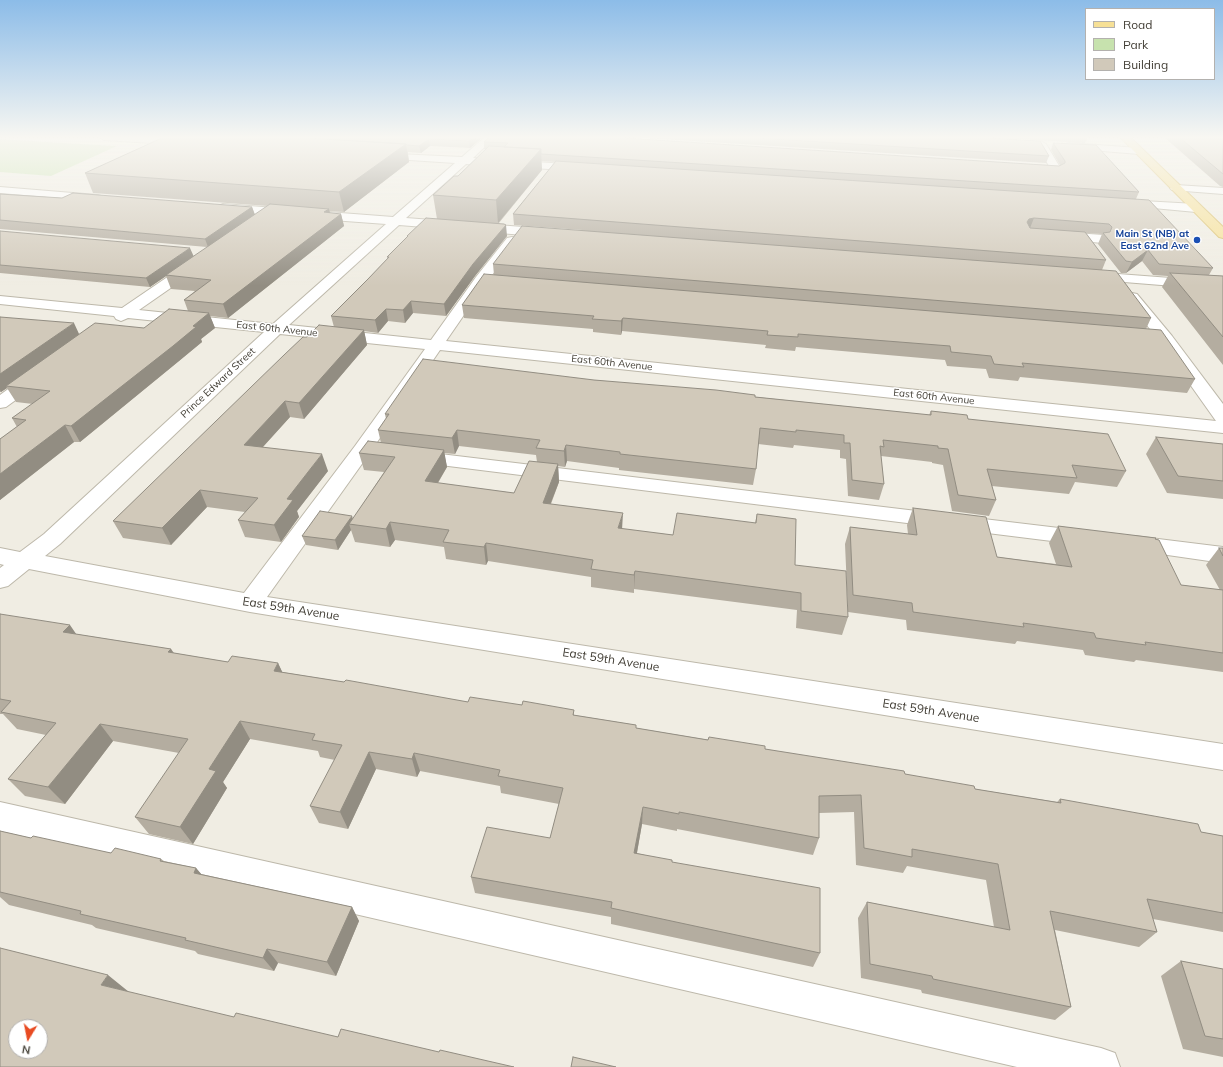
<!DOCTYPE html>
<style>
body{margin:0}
#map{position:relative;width:1223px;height:1067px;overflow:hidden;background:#f0ede3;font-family:Mulish,sans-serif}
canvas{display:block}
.legend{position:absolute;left:1085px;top:8px;width:130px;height:72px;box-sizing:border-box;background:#fff;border:1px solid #b3b1ae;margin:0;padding:5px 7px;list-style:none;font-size:12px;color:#413d34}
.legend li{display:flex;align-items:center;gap:8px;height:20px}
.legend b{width:20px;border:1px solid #b3b1ae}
.north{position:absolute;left:8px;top:1019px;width:40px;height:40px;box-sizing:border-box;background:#fff;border:1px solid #b3b1ae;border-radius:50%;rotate:190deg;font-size:11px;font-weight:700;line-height:16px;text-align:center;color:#413d34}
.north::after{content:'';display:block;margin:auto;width:14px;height:18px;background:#e84b22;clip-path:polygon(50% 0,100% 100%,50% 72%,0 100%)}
</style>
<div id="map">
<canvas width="1223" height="1067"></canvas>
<ul class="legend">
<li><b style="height:5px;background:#f6e096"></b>Road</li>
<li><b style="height:11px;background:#c7e2ae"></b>Park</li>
<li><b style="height:11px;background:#d1c9ba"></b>Building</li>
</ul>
<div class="north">N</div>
</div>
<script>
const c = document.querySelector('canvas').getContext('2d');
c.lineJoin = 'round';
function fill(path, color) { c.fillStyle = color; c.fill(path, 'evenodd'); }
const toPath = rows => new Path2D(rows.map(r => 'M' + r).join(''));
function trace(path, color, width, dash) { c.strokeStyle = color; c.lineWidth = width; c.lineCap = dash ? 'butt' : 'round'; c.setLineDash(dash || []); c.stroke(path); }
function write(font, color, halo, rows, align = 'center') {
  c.font = font + ' Mulish,sans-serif'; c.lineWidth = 3; c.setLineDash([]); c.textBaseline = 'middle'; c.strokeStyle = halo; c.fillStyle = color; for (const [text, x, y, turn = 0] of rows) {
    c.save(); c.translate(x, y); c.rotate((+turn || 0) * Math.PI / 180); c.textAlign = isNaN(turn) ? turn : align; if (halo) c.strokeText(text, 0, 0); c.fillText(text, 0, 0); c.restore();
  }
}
fill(toPath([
 [0,139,63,143,117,146,51,176,0,172]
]), '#c7e2ae');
const minor = toPath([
 [99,137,144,137,187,139,192,142,187,145,104,140,99,137],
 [485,137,495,137,473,158,582,165,587,168,582,171,466,164,406,218,549,229,553,230,555,233,553,236,549,237,399,225,289,325,431,340,476,277,507,238,512,237,517,238,518,241,486,283,446,341,1216,421,1160,342,1125,297,1127,294,1132,293,1137,294,1172,336,1223,404,1223,433,440,350,369,454,267,597,1223,744,1223,770,250,612,29,569,8,586,0,588,0,568,4,565,0,564,0,548,20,552,44,534,264,332,128,318,121,321,116,319,114,316,0,304,0,296,122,308,188,263,193,262,198,263,200,266,198,269,139,310,273,324,386,224,223,212,219,210,217,208,219,206,223,204,393,217,455,163,379,158,375,157,374,155,375,153,462,157,485,137],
 [280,334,425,349,355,446,244,593,45,556,60,544,280,334],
 [1041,141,1046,144,1061,169,1060,171,1030,171,1025,168,1030,165,1049,166,1036,144,1041,141],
 [1069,143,1139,148,1144,151,1139,154,1066,148,1064,146,1066,144,1069,143],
 [1176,185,1223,188,1223,194,1172,190,1170,188,1176,185],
 [0,187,97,195,101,196,103,198,101,200,97,201,0,193,0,187],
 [1125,200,1196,204,1200,206,1202,208,1200,210,1196,212,1121,205,1119,203,1121,201,1125,200],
 [1061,232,1103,235,1107,236,1109,239,1107,242,1103,243,1057,239,1055,236,1057,233,1061,232],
 [1092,272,1223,282,1223,290,1087,279,1085,276,1087,273,1092,272],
 [36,372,42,373,45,377,42,381,6,407,0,408,0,395,30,373,36,372],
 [415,451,1084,531,1092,533,1095,538,1092,543,1084,545,408,461,405,457,408,453,415,451],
 [1134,536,1223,547,1223,563,1126,549,1123,544,1126,539,1134,536],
 [0,802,1101,1048,1115,1053,1120,1067,1017,1067,0,832,0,802]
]);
const major = toPath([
 [1120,137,1130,137,1223,227,1223,238,1219,237,1120,137]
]);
trace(minor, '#bdb8aa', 2);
trace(major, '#d9be68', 2);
fill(minor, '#fff');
fill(major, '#f6e096');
fill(toPath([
 [164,137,483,137,470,148,430,146,421,153,408,152,409,162,344,212,329,211,330,213,341,214,344,226,228,318,210,316,215,328,201,339,202,342,179,361,80,442,74,442,0,500,0,439,17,427,12,418,33,404,16,402,7,388,1,392,0,392,0,317,79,335,144,328,188,311,184,300,195,291,171,289,166,276,150,287,0,273,0,231,194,257,207,247,0,229,0,194,62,198,252,207,255,215,268,206,93,193,85,173],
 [629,137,969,137,1049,156,1046,163],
 [988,137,1088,137,1085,143],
 [1164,137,1223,137,1223,187,1220,186],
 [484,142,1059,166,1060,165,1051,150,1053,143,1139,192,1136,199,1213,268,1209,275,1223,276,1223,365,1162,287,1168,276,1153,275,1142,261,1126,273,1121,273,1098,244,1102,234,1086,233,1106,260,1102,270,1151,318,1146,329,1195,379,1187,393,1020,377,1018,381,989,378,986,369,947,366,945,360,796,347,795,351,765,348,766,345,622,331,621,335,593,332,593,329,464,318,462,305,494,275,493,264,582,230,514,225,513,214,555,162,541,161,542,170,499,223,507,236,475,276,446,316,413,313,405,323,388,321,378,333,364,331,367,345,304,419,290,417,263,447,328,471,297,511,299,517,281,542,245,537,238,520,245,512,207,507,171,545,123,538,113,521,307,337,334,327,331,316,368,279,388,258,387,257,407,237,407,236,437,219,433,195,458,176,487,149,484,149],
 [594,380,929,415,931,411,968,419,1126,471,1117,487,1075,482,1069,494,992,486,996,500,989,516,952,511,943,465,932,463,932,462,881,456,881,458,884,484,879,500,848,496,846,459,840,458,840,450,794,445,793,448,758,444,756,469,753,485,619,470,619,468,567,461,565,467,558,466,559,482,551,504,622,529,673,535,755,523,757,514,795,565,848,617,842,635,796,628,797,610,634,589,634,593,591,587,591,577,488,561,486,565,446,559,444,547,395,540,390,547,355,542,351,530,338,550,306,545,302,536,353,519,384,472,364,470,359,453,381,443,378,430,386,419,385,414],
 [459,446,536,455,537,462,514,493,438,483,447,467,444,453,455,454],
 [1156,437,1223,444,1223,499,1167,493,1146,454],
 [913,508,997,557,1056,564,1049,543,1058,526,1155,539,1181,585,1220,590,1206,565,1219,548,1223,548,1223,672,1136,660,1134,662,1085,655,1083,650,1017,641,1015,644,907,630,906,620,848,612,845,544,850,527,908,534,907,525],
 [0,614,76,634,171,649,174,653,228,662,278,663,282,672,468,702,522,705,574,710,574,715,636,725,636,728,765,749,905,774,975,789,1057,802,1060,799,1201,832,1223,836,1223,932,1153,919,1157,932,1139,947,1055,930,1071,1007,1055,1020,922,993,921,990,861,978,858,918,867,902,994,927,986,880,907,866,903,873,856,865,854,812,819,813,819,838,813,855,677,829,677,831,642,824,637,853,672,862,820,953,813,967,611,924,611,917,475,893,471,877,550,838,559,804,501,793,500,786,420,771,417,777,376,769,348,829,319,823,310,806,335,760,320,757,318,751,250,739,223,782,227,788,193,844,149,834,135,817,179,753,113,741,65,804,25,796,8,779,46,735,17,729,3,714,0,714],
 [0,831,31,838,111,853,161,859,164,861,196,868,201,874,352,907,359,921,336,976,278,963,274,971,198,954,195,951,96,928,92,925,9,905,0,897],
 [1181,961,1223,969,1223,1057,1183,1049,1161,976]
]), '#b4ada0');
fill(toPath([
 [474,137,483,137,470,148,469,141],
 [429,139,430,146,421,153,419,146],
 [406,144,409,162,344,212,339,192],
 [541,149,542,170,498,223,496,200],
 [252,207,255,215,208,247,205,239],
 [329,209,332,221,341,214,344,226,228,318,223,304,324,212],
 [1034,218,1030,228,1027,222,1029,219],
 [506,225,507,236,475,276,446,316,444,304,473,264],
 [190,248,194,257,150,287,146,278],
 [1148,250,1142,261,1126,273,1132,262],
 [411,301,413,313,405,323,403,310],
 [386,309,388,321,378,333,375,320],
 [209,313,215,328,201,339,202,342,179,361,80,442,71,426],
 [623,318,622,331,621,335,621,321],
 [74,323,80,336,6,386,7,388,1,392,0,390,0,374],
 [364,330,367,345,304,419,299,403],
 [285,401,290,417,250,461,244,445],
 [65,425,74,442,0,500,0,474],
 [457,430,459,446,455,454,452,438],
 [566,445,567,461,565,467,564,451],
 [444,450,447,467,428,499,425,481],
 [322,454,328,471,297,511,299,517,281,542,274,525,287,499],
 [558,464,559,482,544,520,543,503],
 [200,490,207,507,171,545,162,528],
 [623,513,622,530,618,528],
 [352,516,355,525,349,524,351,530,338,550,335,540],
 [390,522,395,540,390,547,386,529],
 [486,543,488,561,486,565,484,547],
 [635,571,634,589,634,593,634,575],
 [70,625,83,644,63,632],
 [171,649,182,667,168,652],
 [278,663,287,682,274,671],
 [240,721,250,739,223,782,227,788,193,844,180,827,209,769],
 [100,724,113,741,65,804,48,787],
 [369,752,376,769,348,829,340,812],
 [414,753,420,771,417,777,412,759],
 [643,807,642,824,634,869,634,853],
 [196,868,209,883,194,873],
 [352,907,359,921,336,976,327,962],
 [267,949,278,963,274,971,263,958],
 [108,975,129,992,101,985]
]), '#928d82');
const building = toPath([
 [164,137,292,137,406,144,339,192,85,173,164,137],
 [292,137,474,137,469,141,429,139,419,146,407,145,406,144,292,137],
 [489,137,608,137,1059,166,1065,163,1065,161,1053,143,1096,145,1139,192,541,154,541,149,504,147,508,143,484,142,489,137],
 [740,137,969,137,1040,141,1049,156,740,137],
 [1179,137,1223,137,1223,174,1179,137],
 [489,146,541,149,496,200,433,195,454,176,458,176,489,146],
 [556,161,1149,200,1213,268,1159,264,1148,250,1132,262,1126,261,1103,233,1110,232,1112,227,1109,224,1034,218,1029,219,1027,222,1030,228,1085,232,1106,260,513,214,556,161],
 [73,193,252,207,205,239,0,220,0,194,62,198,73,193],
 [270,204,329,209,324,212,341,214,223,304,184,300,211,280,166,275,270,204],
 [426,218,504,224,506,225,473,264,444,304,411,301,403,310,386,309,375,320,331,316,368,279,389,257,387,257,408,236,407,236,426,218],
 [522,226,1116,271,1151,318,493,264,522,226],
 [0,231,190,248,146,278,0,265,0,231],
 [1170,273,1223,276,1223,337,1170,273],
 [484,274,1161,330,1195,379,1022,363,1024,367,994,364,991,356,951,352,950,346,798,334,798,337,767,335,768,331,623,318,621,321,592,319,594,316,462,305,484,274],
 [169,309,209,313,193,326,196,327,173,346,71,426,65,425,0,474,0,439,26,420,12,418,50,391,6,386,95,323,144,328,169,309],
 [0,317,74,323,0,374,0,317],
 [319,325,364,330,299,403,285,401,244,445,322,454,287,499,293,500,274,525,238,520,258,498,200,490,162,528,113,521,284,355,303,337,307,337,319,325],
 [423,359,594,380,716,390,755,395,755,397,931,415,931,411,967,415,968,419,1108,434,1126,471,1072,465,1077,478,987,469,996,500,958,495,948,449,938,448,938,446,883,440,884,447,880,446,884,484,852,480,850,443,844,443,844,435,796,430,796,432,760,428,756,469,620,454,620,452,566,445,564,451,536,448,540,440,457,430,452,438,378,430,389,414,385,414,423,359],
 [1156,437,1223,444,1223,481,1178,476,1156,437],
 [368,441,444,450,425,481,514,493,529,461,558,464,543,503,623,513,618,528,673,535,677,513,756,523,757,514,796,519,795,565,846,571,848,617,801,611,801,593,635,571,634,575,591,569,593,560,486,543,484,547,443,542,449,530,390,522,386,529,349,524,395,457,359,453,368,441],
 [913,508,986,517,997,557,1072,567,1058,526,1156,538,1155,539,1159,540,1181,585,1223,590,1223,653,1145,642,1146,645,1096,638,1094,633,1023,623,1024,627,913,612,912,603,853,595,850,527,917,535,913,508],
 [320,511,352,516,335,540,302,536,320,511],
 [1219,548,1223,548,1223,556,1219,548],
 [0,614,70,625,63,632,171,649,168,652,228,662,232,656,278,663,274,671,344,682,346,680,468,702,470,697,522,705,523,701,574,710,573,715,636,725,636,728,708,740,709,737,765,746,765,749,904,771,905,774,974,786,975,789,1061,803,1060,799,1198,824,1201,832,1223,836,1223,913,1147,899,1157,932,1050,911,1071,1007,933,979,932,976,870,964,867,902,1010,930,998,864,912,849,912,857,864,848,861,795,819,796,819,838,679,812,679,814,643,807,634,853,672,860,672,862,820,888,820,953,611,908,612,902,471,877,487,827,550,838,563,788,498,776,500,770,414,753,412,759,369,752,340,812,310,806,342,745,312,740,315,734,240,721,209,769,216,771,180,827,135,817,188,739,100,724,48,787,8,779,56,723,1,712,11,701,0,699,0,614],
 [0,831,31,838,33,836,111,853,115,848,161,859,160,861,196,868,194,873,352,907,327,962,267,949,263,958,185,940,186,938,80,914,81,911,0,892,0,831],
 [0,948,108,975,101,985,234,1017,236,1013,338,1037,341,1029,439,1052,440,1050,514,1067,0,1067,0,948],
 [16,1027,40,1027,40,1051,16,1051,16,1027],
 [1181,961,1223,969,1223,1039,1205,1036,1181,961],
 [573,1057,616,1067,571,1067,573,1057]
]);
fill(building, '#d1c9ba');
trace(building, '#928d82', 1);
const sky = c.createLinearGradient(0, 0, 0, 286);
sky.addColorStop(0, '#8cbce8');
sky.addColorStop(0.48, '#f8f7f2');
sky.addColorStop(1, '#f8f7f200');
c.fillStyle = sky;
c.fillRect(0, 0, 1223, 286);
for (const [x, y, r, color] of [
 [1197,240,4,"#1a4fb4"]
]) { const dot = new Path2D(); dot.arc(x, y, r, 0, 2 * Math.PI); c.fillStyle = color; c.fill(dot); trace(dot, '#fff', 1.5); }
write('bold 10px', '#164399', '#fff', [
 ["Main St (NB) at",1189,234],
 ["East 62nd Ave",1189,246]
], 'right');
write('10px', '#413d34', '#fff', [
 ["East 60th Avenue",277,329,6],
 ["East 60th Avenue",612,363,6],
 ["Prince Edward Street",218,383,-43],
 ["East 60th Avenue",934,397,6]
]);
write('12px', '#413d34', '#fff', [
 ["East 59th Avenue",291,609,9],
 ["East 59th Avenue",611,660,9],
 ["East 59th Avenue",931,711,9]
]);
</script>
